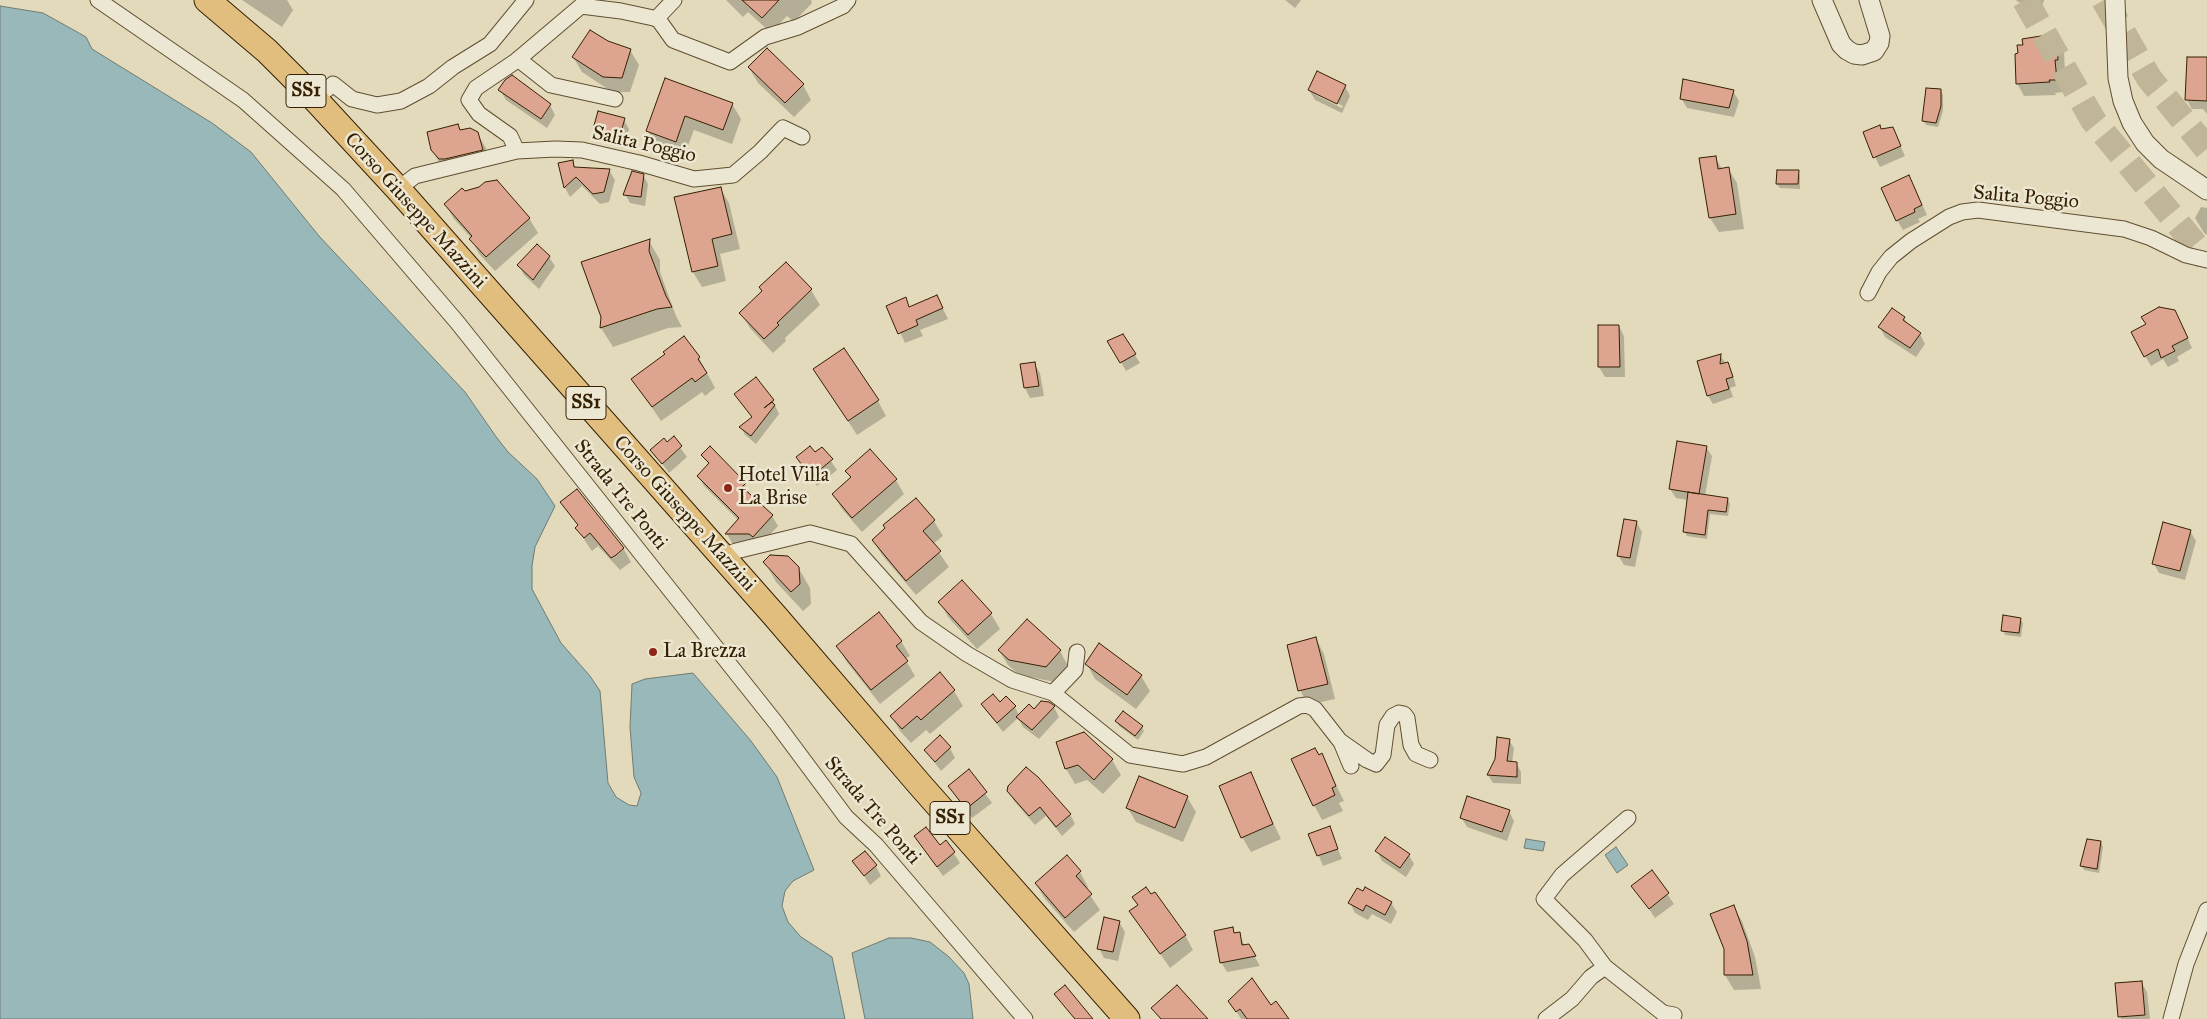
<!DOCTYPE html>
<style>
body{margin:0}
canvas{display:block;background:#e2dabb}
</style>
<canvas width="2207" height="1019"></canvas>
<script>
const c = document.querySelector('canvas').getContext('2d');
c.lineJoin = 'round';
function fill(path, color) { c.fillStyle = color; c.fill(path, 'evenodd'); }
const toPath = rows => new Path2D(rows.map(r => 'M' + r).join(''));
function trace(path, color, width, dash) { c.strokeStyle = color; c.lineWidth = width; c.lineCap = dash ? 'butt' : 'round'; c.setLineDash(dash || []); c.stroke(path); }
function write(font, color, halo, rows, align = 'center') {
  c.font = font + ' "IM FELL Great Primer",serif'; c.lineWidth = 5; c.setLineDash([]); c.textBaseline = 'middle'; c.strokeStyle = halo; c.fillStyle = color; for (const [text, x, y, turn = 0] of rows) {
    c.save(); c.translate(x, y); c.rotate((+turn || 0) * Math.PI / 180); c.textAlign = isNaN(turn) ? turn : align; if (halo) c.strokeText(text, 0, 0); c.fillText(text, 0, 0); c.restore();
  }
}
const water = toPath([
 [0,6,43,13,79,33,86,37,92,49,212,123,251,152,319,236,465,392,497,438,508,452,537,479,555,506,535,547,532,566,532,589,561,643,590,676,600,691,608,783,616,797,629,805,637,806,641,793,634,777,630,727,632,684,645,679,693,673,751,741,777,777,814,870,793,881,785,891,782,906,788,922,801,937,832,957,845,1019,0,1019,0,6],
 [1526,839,1545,842,1543,851,1524,848,1526,839],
 [1616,847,1628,865,1617,873,1605,855,1616,847],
 [889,938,911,938,930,942,948,956,964,973,969,984,973,1019,865,1019,852,953,889,938]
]);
fill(water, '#98b8ba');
trace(water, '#717b71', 1);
fill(toPath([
 [242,0,287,0,293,10,282,27],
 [726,0,811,0,812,3,794,22,787,16,771,33,748,12,743,17],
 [1285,0,1301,0,1295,8],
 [2016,0,2044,0,2042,8,2018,2],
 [2047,37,2049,40,2057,39,2064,51,2065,72,2062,73,2063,92,2055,93,2056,95,2024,96,2017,83,2020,55,2024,46],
 [608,42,630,50,639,65,630,92,612,92,582,72,573,57],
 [2207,58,2207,114,2203,109,2192,109,2187,100],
 [749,68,803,85,811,100,794,117,758,83],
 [666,80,732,104,741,119,732,144,694,130,684,156,656,146,648,131],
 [1345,86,1350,96,1342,113,1315,100,1309,90],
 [1316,93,1343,106,1342,108,1316,95],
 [500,90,550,105,555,115,547,128,506,100],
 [1941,90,1943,95,1943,111,1938,127,1926,125,1923,120],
 [1733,91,1739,101,1734,117,1687,108,1681,98],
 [624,120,629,129,624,148,607,143,605,140,600,138,594,128],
 [601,133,625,139,624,142,601,136],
 [458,126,461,131,477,133,486,148,490,165,441,166,432,150],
 [1892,128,1905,156,1880,167,1875,157,1881,130],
 [1715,157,1722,169,1728,168,1737,183,1744,229,1719,232,1710,218],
 [572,161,576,168,609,170,615,180,609,202,600,204,582,186,570,197,565,188,560,164],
 [1798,171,1800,176,1800,189,1780,188,1777,184],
 [643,175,648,184,645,206,630,203,625,194],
 [1914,186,1927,215,1918,219,1920,222,1903,230,1897,220],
 [720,188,729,203,740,249,720,254,726,281,702,287,693,272,676,198],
 [464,192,529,218,538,233,495,271,479,254,471,238,454,219,445,204],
 [2201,207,2207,208,2207,235,2204,233,2195,218],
 [649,241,660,260,660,272,676,316,682,327,668,328,613,347,601,328,602,317],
 [549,257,555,266,539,289,524,275,519,265],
 [811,290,820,305,785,338,786,341,773,353,750,328,741,313,763,292],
 [937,296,948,319,920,330,923,336,905,343,888,306,905,299,910,308],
 [1904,318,1909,326,1920,334,1925,344,1916,357,1885,337,1880,327],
 [2180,321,2192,348,2177,357,2179,361,2168,367,2163,359,2151,366,2132,333],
 [1619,326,1624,336,1625,377,1605,377,1599,367,1599,327],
 [1123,336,1140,363,1126,371,1109,341],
 [1720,355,1732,372,1736,386,1730,388,1733,397,1713,404,1708,396],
 [699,358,715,388,705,396,702,392,661,421,633,380],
 [1034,363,1040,373,1044,396,1030,398,1025,388,1021,365],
 [815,370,878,401,886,416,857,435],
 [756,378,773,401,779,414,756,444,745,435,741,427,753,418,741,402],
 [673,438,687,457,669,473,652,450,667,444],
 [1706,447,1712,456,1705,496,1728,499,1730,504,1728,516,1710,514,1707,539,1687,536,1684,531,1688,500,1676,498,1670,489],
 [822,448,837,470,817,486,797,457,815,454],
 [703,455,745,484,750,494,749,495,772,516,778,526,759,546,756,544,732,543,727,534,739,521,704,486,698,476,709,465],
 [847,471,896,480,904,494,862,532,842,509,833,494,851,479],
 [916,499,934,521,943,536,933,544,949,567,916,595,882,555,873,540],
 [562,502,623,548,631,562,620,570,598,546,592,551,585,541,577,528,579,527],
 [1637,523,1642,532,1635,567,1624,565,1618,555],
 [2190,531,2196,541,2185,580,2159,573,2154,564],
 [765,562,798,567,810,588,811,604,803,611,776,582],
 [962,582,991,614,1000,629,977,649,948,617,940,602],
 [2020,619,2023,623,2021,637,2005,635,2003,630],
 [1316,639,1324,654,1335,699,1308,705,1300,690],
 [901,641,910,656,905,659,915,676,880,704,846,661,838,646],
 [999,650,1060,651,1068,666,1055,682,1019,675,1008,665],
 [1087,664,1141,676,1150,691,1136,709,1095,679],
 [940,674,954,691,963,706,930,734,926,730,911,743,900,731,891,716],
 [1000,703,1015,707,1019,715,1054,707,1059,717,1039,739,1023,727,1018,718,1003,732,982,705],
 [1117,722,1142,727,1144,731,1138,740,1119,726],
 [1084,733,1112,760,1121,775,1103,794,1087,780,1075,784,1066,769,1057,743],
 [1509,740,1514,748,1512,763,1516,763,1521,772,1521,784,1493,783,1488,775],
 [950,748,955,758,941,771,925,750],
 [1321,755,1344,801,1339,803,1343,811,1322,820,1314,805,1319,756],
 [969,771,992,803,972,818,949,786],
 [1250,774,1281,839,1251,852,1242,837],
 [1008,791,1070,814,1075,824,1062,836,1046,816,1035,825,1014,801],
 [1187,797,1196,812,1183,842,1136,822,1127,807],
 [1509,811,1514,821,1507,841,1467,827,1461,817],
 [1329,828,1342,859,1323,866,1310,834],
 [915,837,940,847,946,842,960,863,943,876],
 [2101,842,2103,847,2099,873,2084,870,2082,866],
 [1377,851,1409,855,1414,864,1406,877,1382,861],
 [854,861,876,866,881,876,870,885],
 [1080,872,1088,887,1086,889,1100,910,1074,932,1045,899,1036,884],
 [1652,872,1674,904,1655,918,1633,886],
 [1134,898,1185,935,1193,950,1170,968,1131,912,1138,906],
 [1350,903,1391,903,1397,912,1391,924,1372,914,1368,920,1355,913],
 [1733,907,1742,921,1755,957,1761,989,1734,990,1725,975],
 [1119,922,1125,932,1118,961,1104,958,1099,948],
 [1232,929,1235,934,1239,934,1245,946,1248,945,1260,966,1227,972,1221,962],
 [2141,982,2147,992,2150,1019,2121,1019,2116,984],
 [1230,1001,1270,1007,1287,1019,1241,1019]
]), '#0003');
const building = toPath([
 [742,0,779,0,762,18,742,0],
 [590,30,608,41,631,49,622,78,603,77,572,57,590,30],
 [2047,35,2047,39,2057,37,2058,60,2055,60,2057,80,2049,80,2050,82,2016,84,2015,54,2018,53,2017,45,2023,45,2022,39,2047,35],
 [767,48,804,84,785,103,748,67,767,48],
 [2187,57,2207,57,2207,101,2185,100,2187,57],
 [1317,71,1346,85,1337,104,1308,90,1317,71],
 [512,75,551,104,541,119,498,90,505,80,512,75],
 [665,78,733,103,723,130,685,116,676,142,646,131,665,78],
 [1683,79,1734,90,1729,108,1680,99,1683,79],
 [1926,88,1941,89,1941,106,1936,123,1922,121,1926,88],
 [598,111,625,118,619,139,600,134,601,131,593,129,598,111],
 [458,124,460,130,470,128,478,132,483,150,445,159,439,159,431,150,427,132,458,124],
 [1880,125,1881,129,1893,127,1901,146,1873,158,1863,132,1880,125],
 [1716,156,1718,169,1729,167,1736,214,1709,218,1699,158,1716,156],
 [573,160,574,167,610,169,604,192,593,194,576,177,564,188,558,163,573,160],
 [1777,170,1799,170,1798,184,1776,184,1777,170],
 [632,171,644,174,641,197,623,195,632,171],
 [1909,175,1922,205,1914,209,1915,212,1896,221,1881,188,1909,175],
 [497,180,530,218,486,257,469,239,472,236,444,204,462,188,465,191,479,187,485,182,497,180],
 [721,187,732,234,712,239,718,266,692,272,674,197,721,187],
 [650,239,649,251,666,296,672,307,657,309,600,328,601,317,581,262,650,239],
 [537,244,550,256,533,280,517,265,537,244],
 [786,262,812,289,777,323,779,325,764,339,739,313,762,291,759,287,786,262],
 [937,295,943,308,916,320,918,325,898,334,886,306,906,297,909,307,937,295],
 [2159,307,2175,310,2188,338,2172,346,2175,351,2161,358,2158,349,2144,357,2131,332,2146,324,2141,317,2159,307],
 [1892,308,1905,317,1903,320,1921,333,1910,348,1878,327,1892,308],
 [1598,325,1619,325,1620,367,1598,367,1598,325],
 [1123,334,1136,354,1120,363,1107,341,1123,334],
 [684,336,700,357,698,359,707,373,695,382,692,378,652,407,631,379,665,354,663,352,684,336],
 [844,348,879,400,848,421,813,369,844,348],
 [1721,354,1720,364,1728,362,1733,377,1726,379,1729,389,1707,396,1697,361,1721,354],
 [1035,362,1039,386,1024,388,1020,364,1035,362],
 [756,377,774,400,764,408,772,402,775,405,751,436,739,427,752,417,734,394,756,377],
 [674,436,682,446,662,464,650,450,664,438,667,442,674,436],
 [1677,441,1707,446,1699,494,1669,489,1677,441],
 [710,446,746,483,742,487,773,515,753,537,749,534,725,534,739,518,697,476,709,463,701,455,710,446],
 [810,446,815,452,822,447,833,459,811,477,796,457,810,446],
 [870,449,897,479,852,518,832,494,851,477,845,471,870,449],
 [577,489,624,548,616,555,611,558,590,533,584,538,575,528,578,525,560,502,577,489],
 [1688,492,1728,498,1726,512,1708,510,1705,535,1683,532,1688,492],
 [916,498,935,520,923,531,941,551,906,581,872,540,885,528,883,525,916,498],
 [1624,519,1637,521,1630,558,1617,556,1624,519],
 [2163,522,2191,530,2180,571,2152,564,2163,522],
 [770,555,788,556,799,567,800,584,791,592,763,562,770,555],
 [962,580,992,613,968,635,938,602,962,580],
 [879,612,902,641,896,646,908,661,871,690,836,646,879,612],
 [2003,615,2021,618,2019,633,2001,631,2003,615],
 [1027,619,1061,650,1046,667,1009,660,998,650,1027,619],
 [1316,637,1328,684,1298,691,1287,645,1316,637],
 [1099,643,1142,675,1127,695,1085,664,1099,643],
 [940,672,955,690,921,720,917,716,902,729,890,716,940,672],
 [993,694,1000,702,1006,696,1016,706,997,723,981,704,993,694],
 [1041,701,1049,702,1055,706,1032,730,1016,717,1029,704,1034,709,1041,701],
 [1123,711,1143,726,1135,736,1115,721,1123,711],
 [1084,732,1113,759,1094,780,1078,765,1065,769,1056,742,1084,732],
 [940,735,951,747,935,762,924,750,940,735],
 [1497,737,1510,739,1507,761,1517,762,1517,777,1487,775,1495,759,1497,737],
 [1315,748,1319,755,1322,753,1336,786,1332,788,1335,795,1313,806,1291,759,1315,748],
 [1026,767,1038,777,1071,814,1056,827,1040,807,1029,816,1007,791,1008,786,1026,767],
 [969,769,987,792,966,809,948,786,969,769],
 [1251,772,1273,824,1241,838,1219,786,1251,772],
 [1139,776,1188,796,1175,828,1126,808,1139,776],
 [1467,796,1510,810,1502,832,1460,818,1467,796],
 [1330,826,1338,849,1317,856,1308,834,1330,826],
 [926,827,940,845,946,840,955,852,937,867,914,836,926,827],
 [1385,837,1410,854,1400,868,1375,851,1385,837],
 [2087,839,2101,841,2097,869,2080,866,2087,839],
 [865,851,877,865,864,876,852,861,865,851],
 [1067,855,1081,871,1076,876,1092,894,1065,918,1035,883,1067,855],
 [1652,870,1669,893,1649,909,1631,886,1652,870],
 [1146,887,1151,894,1155,892,1186,935,1160,954,1129,911,1138,905,1132,897,1146,887],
 [1365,887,1392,902,1385,915,1366,905,1363,911,1348,903,1357,888,1363,891,1365,887],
 [1734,905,1747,941,1753,975,1724,975,1724,949,1710,914,1734,905],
 [1104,917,1120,921,1113,952,1097,949,1104,917],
 [1233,927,1234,933,1240,932,1242,945,1249,944,1256,956,1220,963,1214,931,1233,927],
 [1252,978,1271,1005,1276,1001,1289,1019,1247,1019,1240,1009,1236,1012,1228,1001,1252,978],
 [2142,981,2145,1015,2118,1017,2115,983,2142,981],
 [1065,985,1093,1019,1075,1019,1054,994,1065,985],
 [1177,985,1208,1019,1161,1019,1151,1008,1177,985]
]);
fill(building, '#dda490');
trace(building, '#362003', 1);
trace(toPath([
 [2025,0,2093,120,2207,259],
 [2104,0,2149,78,2207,149]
]), '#c0b596', 26, [26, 13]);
const minor = toPath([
 [98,0,243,100,343,189,457,322,776,723,846,817,876,845,1025,1019],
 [656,19,674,0],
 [518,59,551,85,615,99],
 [315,100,333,84,352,99,377,105,401,101,429,86,453,67,490,44,526,0],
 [517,151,510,136,479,114,469,100,476,88,516,61,581,6,621,11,658,19,673,40,730,62,765,37,798,27,843,6,848,0],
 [398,189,415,176,517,151,555,149,582,150,639,163,694,179,733,175,760,152,783,128,802,137],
 [1868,293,1879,272,1891,257,1911,241,1949,217,1962,212,1978,210,2124,229,2151,238,2186,255,2207,260],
 [722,557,736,551,810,533,851,544,921,622,967,654,1012,680,1053,693,1130,755,1183,764,1206,757,1299,706,1307,705,1315,709,1340,741,1367,760,1376,764,1383,755,1387,725,1393,716,1399,713,1404,714,1407,718,1411,745,1416,754,1430,760],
 [1053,693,1075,670,1077,652],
 [1341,742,1351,766],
 [1628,818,1562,875,1544,899,1585,940,1605,967,1663,1013,1674,1015],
 [1546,1019,1572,999,1591,977,1605,967],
 [2171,1019,2186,964,2207,910]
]);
const tertiary = toPath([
 [1822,0,1841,44,1847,50,1854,54,1862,55,1874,51,1879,43,1880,36,1869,0],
 [2115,0,2118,78,2123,101,2132,123,2145,143,2161,159,2207,190]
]);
const primary = toPath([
 [207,0,267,51,314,98,398,189,775,616,921,786,1127,1019]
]);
trace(minor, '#614e31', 17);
trace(tertiary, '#614e31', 21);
trace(primary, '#362003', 27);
trace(minor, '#ece7d3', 15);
trace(tertiary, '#ece7d3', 19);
trace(primary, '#e1bd7e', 25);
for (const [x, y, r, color] of [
 [728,488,5,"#8f2418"],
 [653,652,5,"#8f2418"]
]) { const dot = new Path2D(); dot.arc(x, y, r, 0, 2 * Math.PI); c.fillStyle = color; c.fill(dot); trace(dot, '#ece7d3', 2); }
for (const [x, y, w] of [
 [306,91,40],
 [586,403,40],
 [950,818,40]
]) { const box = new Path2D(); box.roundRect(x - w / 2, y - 16.5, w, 33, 4); c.fillStyle = '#ece7d3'; c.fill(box); trace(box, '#362003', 1); }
write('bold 19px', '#362003', null, [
 ["SS1",306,91],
 ["SS1",586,403],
 ["SS1",950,818]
]);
write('20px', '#362003', '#ece7d3', [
 ["Salita Poggio",644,145,13],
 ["Salita Poggio",2026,198,5],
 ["Corso Giuseppe Mazzini",415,211,48],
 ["Strada Tre Ponti",620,495,51],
 ["Corso Giuseppe Mazzini",684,514,48],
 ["Strada Tre Ponti",872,811,49]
]);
write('20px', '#362003', '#ece7d3', [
 ["Hotel Villa",738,476],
 ["La Brise",738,499],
 ["La Brezza",663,652]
], 'left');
</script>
